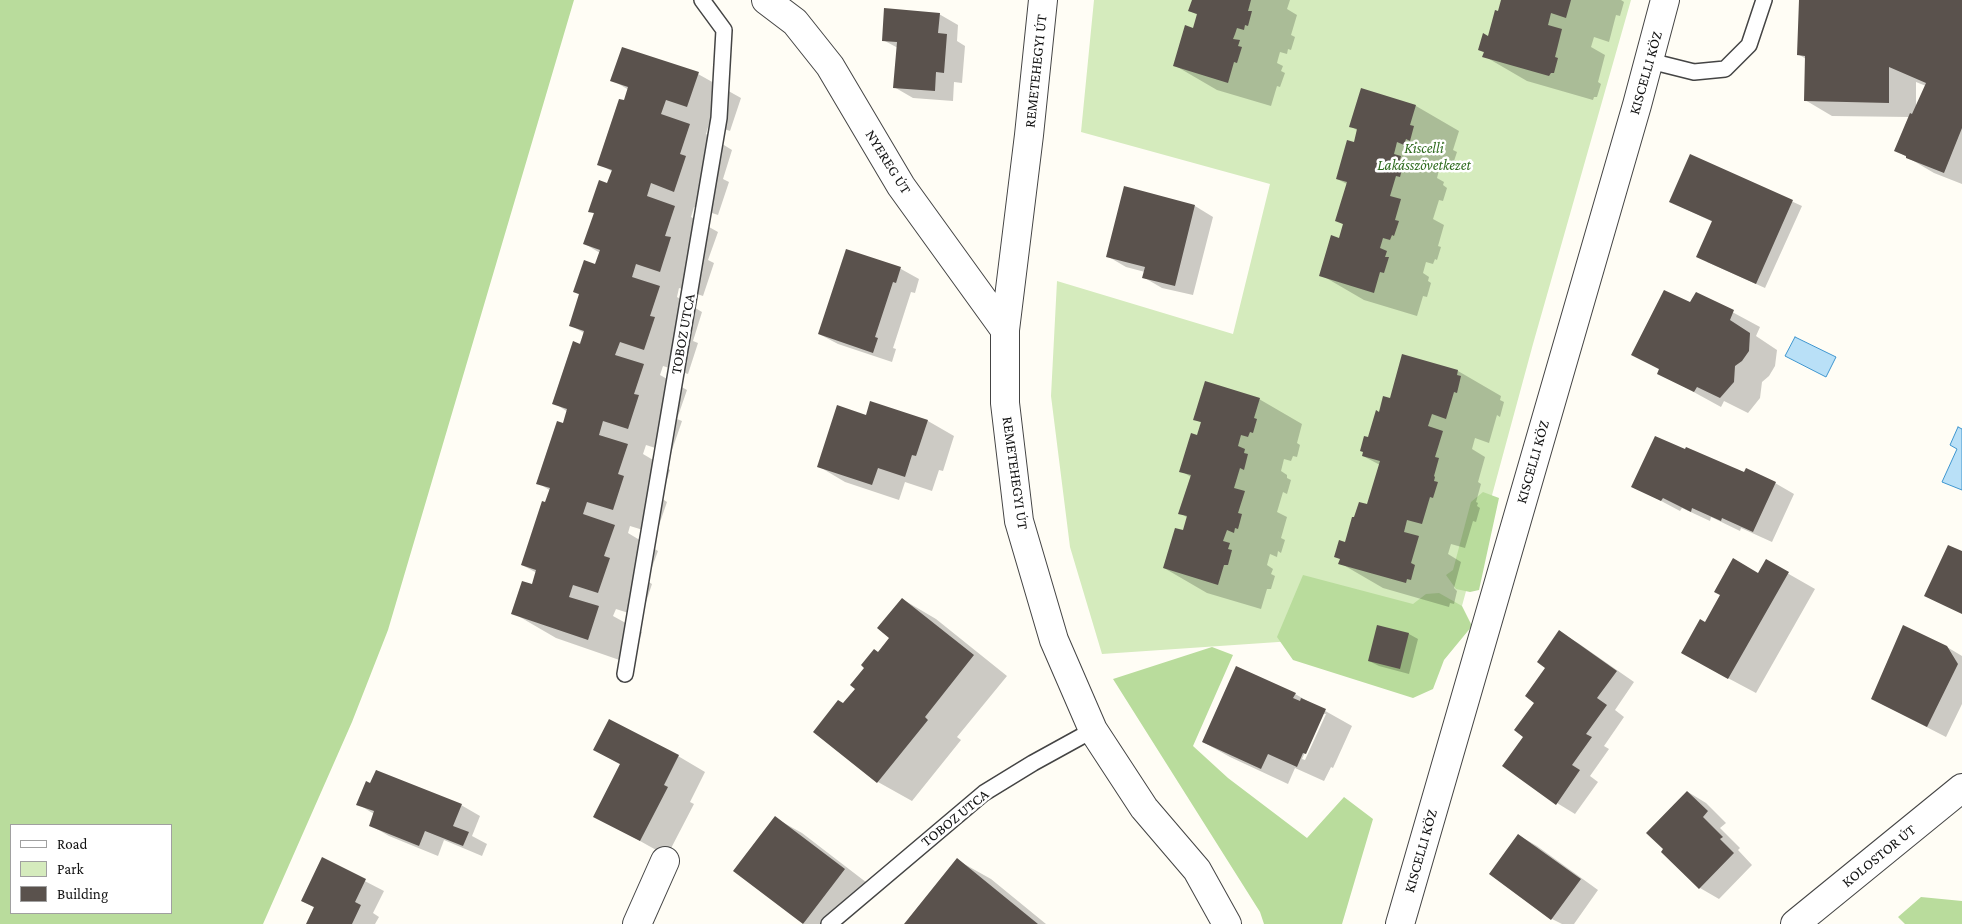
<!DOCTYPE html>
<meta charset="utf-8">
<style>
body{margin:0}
#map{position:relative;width:1962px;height:924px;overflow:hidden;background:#fffdf5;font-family:"Crimson Pro",serif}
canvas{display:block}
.legend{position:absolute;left:10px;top:824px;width:162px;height:90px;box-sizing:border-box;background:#fff;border:1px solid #a0a0a0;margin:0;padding:6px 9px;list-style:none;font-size:15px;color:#111}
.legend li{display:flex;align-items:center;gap:10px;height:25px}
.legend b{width:25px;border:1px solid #a0a0a0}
</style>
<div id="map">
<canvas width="1962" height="924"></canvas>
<ul class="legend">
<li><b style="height:6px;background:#fff"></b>Road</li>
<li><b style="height:14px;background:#d5ebbd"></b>Park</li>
<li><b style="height:14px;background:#5a524d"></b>Building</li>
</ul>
</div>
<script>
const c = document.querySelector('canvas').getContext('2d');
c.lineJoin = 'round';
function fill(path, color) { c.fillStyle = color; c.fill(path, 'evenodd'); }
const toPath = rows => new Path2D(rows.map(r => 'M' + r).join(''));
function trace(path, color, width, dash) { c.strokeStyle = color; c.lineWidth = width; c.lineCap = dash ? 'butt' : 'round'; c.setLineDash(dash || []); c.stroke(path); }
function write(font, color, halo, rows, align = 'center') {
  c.font = font + ' "Crimson Pro",serif'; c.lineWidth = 5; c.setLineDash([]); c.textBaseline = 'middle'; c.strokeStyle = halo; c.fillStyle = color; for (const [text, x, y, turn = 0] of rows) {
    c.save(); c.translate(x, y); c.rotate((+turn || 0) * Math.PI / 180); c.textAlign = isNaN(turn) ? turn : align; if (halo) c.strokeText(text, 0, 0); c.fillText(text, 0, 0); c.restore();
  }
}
fill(toPath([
 [1094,0,1631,0,1533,344,1456,628,1293,641,1102,654,1070,547,1051,396,1057,281,1233,334,1270,184,1081,132]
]), '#d5ebbd');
fill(toPath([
 [0,0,574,0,388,630,352,722,263,924,0,924],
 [11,825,171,825,171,913,11,913],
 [1483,492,1499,498,1479,590,1470,592,1456,589,1446,575,1453,570,1471,502],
 [1303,575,1413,604,1426,594,1439,593,1462,606,1472,626,1444,660,1433,689,1413,698,1293,660,1277,637],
 [1212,647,1233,655,1193,746,1228,778,1307,838,1344,797,1373,819,1342,924,1264,924,1260,912,1113,679],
 [1921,897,1962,901,1962,924,1905,924,1898,917]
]), '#b9dc9c');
const water = toPath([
 [1795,337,1836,357,1826,377,1785,356,1795,337],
 [1958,427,1962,429,1962,490,1942,482,1957,449,1950,445,1958,427]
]);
fill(water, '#b9e0f7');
trace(water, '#3f96cf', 1);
fill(toPath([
 [1193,0,1290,0,1287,9,1297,15,1291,35,1295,37,1291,50,1288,49,1287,54,1280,52,1278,59,1277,63,1283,66,1281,71,1285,73,1280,87,1277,86,1271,106,1217,90,1174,65,1194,29,1198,15,1190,11],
 [1503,0,1621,0,1624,2,1620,16,1616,15,1609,42,1594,37,1591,47,1605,55,1598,82,1601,84,1597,97,1594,97,1593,100,1527,81,1484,56,1485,53,1479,50,1489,37],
 [1869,0,1962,0,1962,184,1934,173,1895,150,1909,117,1832,116,1805,100,1806,59,1798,54],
 [1916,82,1926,86,1916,109],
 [939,14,958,25,957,41,965,46,962,83,954,82,953,101,913,98,894,87,898,48,883,40],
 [698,74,741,98,730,131,709,124,706,134,732,150,723,179,729,182,718,215,694,207,691,217,718,232,708,260,714,263,703,296,679,288,677,297,702,312,693,341,698,343,688,374,663,366,660,375,687,390,677,419,682,421,671,453,646,445,643,454,670,470,661,498,667,502,656,534,630,526,628,533,658,551,647,581,652,584,641,617,616,609,613,616,642,632,631,664,556,638,513,613,533,585,537,573,522,565,551,491,538,483,568,412,554,403,584,333,570,325,580,295,574,292,596,265,600,253,585,244,595,214,589,211,608,185,613,172,599,164,629,90,612,80],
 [1416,106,1459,131,1453,150,1457,152,1453,164,1449,163,1447,168,1440,166,1437,178,1444,182,1443,185,1447,188,1443,201,1439,200,1433,219,1444,225,1438,246,1441,247,1437,260,1435,259,1433,264,1426,262,1423,273,1429,277,1428,281,1431,283,1427,297,1423,296,1417,316,1364,300,1321,275,1340,239,1344,225,1337,220,1347,184,1337,179,1355,144,1358,131,1351,126],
 [1691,156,1802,206,1765,288,1707,262,1713,222,1671,202],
 [1195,206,1213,217,1193,295,1162,288,1143,277,1145,272,1126,267,1107,256],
 [847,251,901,269,919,279,915,293,911,292,893,348,896,349,892,362,838,344,819,334],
 [1697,293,1760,327,1756,336,1777,350,1775,366,1769,376,1762,382,1760,398,1748,413,1724,401,1721,407,1659,373,1660,370,1633,354,1691,304],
 [1458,371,1501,396,1500,400,1504,402,1500,417,1497,415,1489,443,1475,438,1472,449,1485,457,1478,482,1481,484,1476,502,1478,503,1477,506,1480,508,1476,522,1473,521,1465,548,1451,544,1448,554,1461,562,1454,588,1457,591,1454,604,1450,603,1449,607,1383,588,1340,563,1345,543,1368,505,1380,465,1363,456,1380,413,1390,399],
 [1259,399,1302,424,1297,443,1300,445,1297,457,1293,456,1291,461,1284,459,1281,471,1287,475,1287,478,1291,480,1287,494,1283,492,1277,512,1287,517,1281,538,1285,540,1281,553,1278,551,1277,557,1270,554,1267,565,1273,569,1271,574,1275,576,1271,589,1267,589,1261,609,1207,593,1164,568,1184,532,1188,518,1180,513,1191,477,1181,471,1198,436,1202,423,1194,419],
 [866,416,928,421,954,436,943,471,939,470,932,491,905,482,899,500,845,482,818,466],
 [1685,451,1775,483,1794,494,1772,542,1741,528,1740,531,1711,517,1710,521,1682,508,1680,511,1633,486],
 [1766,561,1815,589,1756,693,1709,668,1705,623,1759,575],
 [902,599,936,619,1007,676,957,737,961,740,912,801,878,782,815,731,844,704,857,689,891,638],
 [1378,626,1409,634,1418,639,1409,674,1379,666,1369,661],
 [1559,632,1578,643,1634,682,1615,710,1624,717,1604,746,1609,749,1590,776,1598,782,1575,814,1557,803,1525,736],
 [1947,647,1962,656,1962,704,1946,737,1872,699],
 [1295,694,1352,726,1333,768,1331,767,1324,781,1295,768,1288,784,1230,757,1203,742],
 [1323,714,1326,714,1305,760,1302,759],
 [595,750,678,756,705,772,690,802,694,804,667,856,595,816,621,765],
 [376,772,461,805,480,816,472,836,487,844,482,856,444,840,438,856,389,836,370,825,374,814,358,804,371,784],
 [1688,792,1706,803,1726,823,1720,828,1740,848,1738,850,1752,865,1719,899,1700,888,1663,852],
 [775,818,802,833,871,886,842,924,804,924,735,871],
 [1518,835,1537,846,1598,890,1574,924,1562,924,1552,919],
 [322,859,384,891,373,913,379,917,375,924,307,924,315,908,302,901],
 [957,860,991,879,1046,924,905,924]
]), '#0003');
fill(toPath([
 [1192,0,1251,0,1248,11,1252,11,1248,26,1245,25,1244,30,1237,28,1235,34,1233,39,1240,40,1238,46,1242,47,1237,63,1234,62,1228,83,1173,66,1185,25,1193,28,1197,14,1188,11],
 [1501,0,1571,0,1566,18,1551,13,1548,25,1562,29,1555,57,1558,58,1554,73,1551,73,1549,76,1482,57,1484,52,1478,50,1483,33,1488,36,1495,10,1498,11],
 [1799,0,1962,0,1962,128,1944,173,1906,158,1906,156,1894,151,1910,113,1912,114,1926,83,1889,67,1889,103,1804,101,1805,56,1797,55],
 [884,8,940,13,938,33,947,34,944,73,936,72,935,91,893,88,897,42,882,41],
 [622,47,699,72,687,107,666,100,661,114,690,124,680,154,686,156,674,192,651,183,647,196,675,206,665,236,671,237,660,272,636,264,632,277,660,286,650,316,655,317,644,350,620,342,615,355,644,364,634,394,639,395,628,429,603,421,599,435,628,444,618,474,624,476,613,510,587,502,583,514,615,525,604,556,610,558,598,593,573,585,569,597,599,606,588,640,511,614,522,581,532,584,536,570,521,565,542,501,545,502,550,488,536,484,557,421,563,423,567,409,552,404,573,341,580,344,584,331,569,326,579,294,573,292,584,260,595,264,600,250,583,244,594,213,588,212,599,180,607,183,612,170,597,165,619,99,624,100,628,87,610,81],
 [1361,88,1416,105,1410,125,1414,126,1410,141,1406,139,1404,145,1397,142,1394,154,1401,156,1400,160,1404,162,1400,177,1396,176,1390,196,1401,199,1395,220,1399,221,1394,236,1392,235,1390,240,1383,238,1380,248,1387,251,1385,257,1389,257,1384,273,1380,272,1374,293,1319,276,1331,235,1339,238,1343,224,1335,221,1347,182,1336,179,1347,140,1354,142,1357,129,1349,127],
 [1690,154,1793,200,1756,284,1696,257,1712,221,1669,202],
 [1124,186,1195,205,1175,286,1142,278,1145,267,1106,257],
 [846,249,901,267,896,283,893,282,875,337,878,338,873,353,818,334],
 [1664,290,1690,302,1696,292,1734,310,1730,320,1750,333,1749,351,1742,361,1735,366,1734,382,1720,398,1697,387,1694,392,1657,374,1659,369,1631,355],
 [1402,354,1458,370,1457,375,1461,376,1457,393,1454,392,1446,419,1432,414,1428,426,1443,431,1435,457,1439,458,1434,476,1435,477,1434,481,1438,482,1433,498,1430,497,1422,524,1407,520,1404,532,1419,536,1411,563,1415,565,1411,580,1407,579,1406,583,1338,564,1340,559,1334,557,1339,540,1345,542,1352,517,1354,517,1359,502,1367,504,1380,461,1362,456,1363,452,1360,451,1364,436,1368,437,1376,410,1379,412,1383,396,1390,398],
 [1205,381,1260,398,1254,418,1257,419,1253,433,1250,432,1248,437,1241,435,1238,446,1245,449,1244,453,1248,454,1244,470,1240,468,1234,488,1245,491,1238,513,1242,514,1238,529,1235,528,1234,533,1227,530,1223,541,1230,543,1228,549,1232,550,1228,565,1224,565,1218,585,1163,568,1175,528,1183,530,1187,516,1178,514,1191,475,1179,472,1191,433,1197,435,1201,422,1193,420],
 [870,401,928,420,916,456,912,455,905,477,878,468,872,485,817,467,837,405,866,415],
 [1655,436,1685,449,1686,447,1744,472,1746,468,1776,482,1753,532,1722,518,1721,521,1692,508,1691,512,1663,498,1661,501,1631,487],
 [1948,545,1962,551,1962,614,1924,596],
 [1733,558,1758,573,1766,559,1789,572,1728,679,1681,653,1700,619,1705,622,1720,595,1714,592],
 [902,598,974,655,925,717,928,720,877,783,813,732,838,700,843,703,855,689,850,685,864,668,861,665,874,649,878,652,889,638,877,628],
 [1377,625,1409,633,1400,669,1368,661],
 [1903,625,1947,646,1958,664,1927,727,1871,699],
 [1559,630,1617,671,1597,698,1607,705,1586,734,1592,737,1572,765,1580,770,1556,805,1502,766,1523,737,1514,730,1534,703,1525,696,1545,668,1537,662],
 [1236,666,1296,693,1293,698,1300,701,1301,698,1326,709,1306,754,1303,753,1297,767,1268,754,1261,769,1202,742],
 [609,719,679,755,664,785,668,787,640,841,593,817,620,764,593,750],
 [376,770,462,804,453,826,469,832,463,846,425,831,419,846,369,826,374,811,356,805,366,781,370,783],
 [1687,791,1708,811,1703,817,1723,837,1720,839,1734,853,1699,889,1661,852,1663,849,1646,833],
 [775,816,845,869,803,924,733,871],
 [1518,834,1581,879,1551,920,1489,874],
 [322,857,366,879,355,902,361,905,352,924,306,924,314,907,301,901],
 [957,858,1038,924,904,924]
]), '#5a524d');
const lane = toPath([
 [1650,61,1694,72,1725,69,1749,45,1764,0],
 [625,674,719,118,724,30,702,0],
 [829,924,984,793,1033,763,1093,730]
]);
const street = toPath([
 [766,0,795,22,830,66,901,186,1005,330],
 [1043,0,1029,135,1005,330,1005,403,1019,521,1054,640,1093,730,1144,808,1197,870,1227,924],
 [637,924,665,861],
 [1400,924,1637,105,1665,0],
 [1795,924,1962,788]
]);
trace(lane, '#444', 18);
trace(street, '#444', 30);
trace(lane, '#fff', 15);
trace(street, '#fff', 28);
write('15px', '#111', '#fff', [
 ["REMETEHEGYI ÚT",1036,71,-84],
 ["KISCELLI KÖZ",1646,73,-74],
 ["NYEREG ÚT",888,162,58],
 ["TOBOZ UTCA",683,334,-80],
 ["KISCELLI KÖZ",1533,462,-74],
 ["REMETEHEGYI ÚT",1015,473,82],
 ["TOBOZ UTCA",955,818,-39],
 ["KISCELLI KÖZ",1421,851,-74],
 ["KOLOSTOR ÚT",1879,856,-39]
]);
write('italic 15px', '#2f6b1f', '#fff', [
 ["Kiscelli",1424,148],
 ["Lakásszövetkezet",1424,165]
]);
</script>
